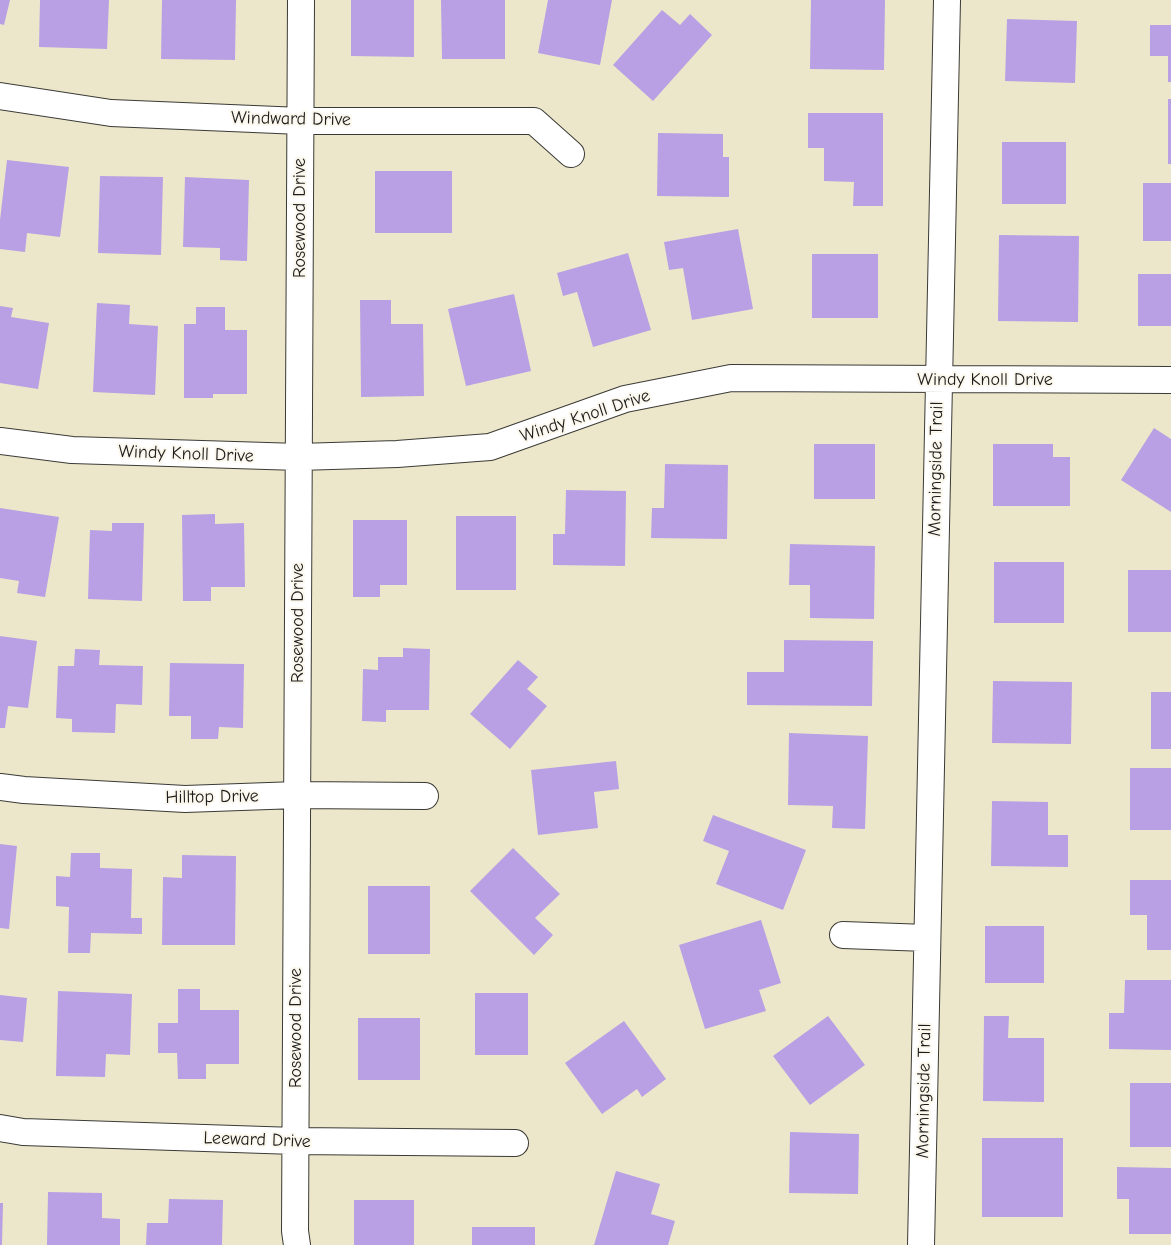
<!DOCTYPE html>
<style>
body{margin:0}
canvas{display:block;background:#ece7ca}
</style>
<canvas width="1171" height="1245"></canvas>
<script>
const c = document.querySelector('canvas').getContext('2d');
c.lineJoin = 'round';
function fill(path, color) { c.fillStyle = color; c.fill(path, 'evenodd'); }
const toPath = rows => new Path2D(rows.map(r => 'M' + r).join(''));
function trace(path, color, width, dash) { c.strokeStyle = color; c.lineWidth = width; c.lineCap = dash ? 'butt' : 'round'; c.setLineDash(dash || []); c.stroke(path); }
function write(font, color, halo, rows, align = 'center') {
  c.font = font + ' "Comic Neue",sans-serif'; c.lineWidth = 4; c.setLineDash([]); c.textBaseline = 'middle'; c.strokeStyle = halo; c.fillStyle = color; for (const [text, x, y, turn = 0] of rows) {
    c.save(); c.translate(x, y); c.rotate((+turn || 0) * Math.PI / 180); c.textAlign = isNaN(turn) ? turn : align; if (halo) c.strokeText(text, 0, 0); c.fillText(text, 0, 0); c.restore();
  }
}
fill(toPath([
 [0,0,10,0,4,25,0,24],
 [40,0,109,0,107,49,39,47],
 [162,0,236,0,235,60,161,59],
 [351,0,414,0,414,57,351,56],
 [441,0,505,0,505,59,442,59],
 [548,0,612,0,600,65,538,53],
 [811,0,885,0,884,70,810,69],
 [662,10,680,25,690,14,712,35,653,101,613,65],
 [1007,19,1077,21,1075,83,1005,81],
 [1150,25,1171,25,1171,82,1168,82,1168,56,1150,56],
 [1168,99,1171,99,1171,164,1168,164],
 [808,113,883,113,883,206,853,206,854,182,824,181,824,148,808,148],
 [658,133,723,134,723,157,729,157,729,197,657,196],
 [1002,142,1066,142,1066,204,1002,204],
 [7,160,69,167,60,237,27,233,25,252,0,249,0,220],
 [375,171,452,171,452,233,375,233],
 [100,176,163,177,161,255,98,253],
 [185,177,249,180,247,261,220,260,220,248,183,247],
 [1143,183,1171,183,1171,241,1143,241],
 [738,229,753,309,692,320,683,268,669,270,664,242],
 [999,235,1079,236,1078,322,998,321],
 [628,253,651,330,593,347,577,292,563,296,557,273],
 [812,254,878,254,878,318,812,318],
 [1138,274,1171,274,1171,326,1138,326],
 [514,294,531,371,466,386,448,309],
 [360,300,391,300,391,324,423,324,424,396,361,397],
 [97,303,130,305,129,324,158,326,155,395,93,392],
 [0,306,13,308,11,317,49,323,38,389,0,383],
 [196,307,225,307,225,330,247,330,247,394,213,394,213,398,184,398,184,324,196,324],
 [1154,428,1171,439,1171,512,1121,480],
 [814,444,875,444,875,499,814,499],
 [993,444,1053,444,1053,457,1070,457,1070,506,993,506],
 [665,464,728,465,727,539,651,538,652,508,664,508],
 [566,490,626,491,625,566,553,565,553,534,565,534],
 [0,508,59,517,45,597,17,593,19,581,0,578],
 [215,514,215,524,244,523,245,587,211,587,211,601,183,601,182,515],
 [456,516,516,516,516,590,456,590],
 [353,520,407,520,407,585,380,585,380,597,353,597],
 [112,523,144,523,142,601,88,599,90,530,112,531],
 [790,544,875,546,874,619,810,618,810,585,789,585],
 [994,562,1064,562,1064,623,994,623],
 [1128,570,1171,570,1171,632,1128,632],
 [0,636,37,641,28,708,8,706,5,728,0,728],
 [784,640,873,641,872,706,747,705,747,672,784,672],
 [403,648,430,649,429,710,386,710,386,722,362,721,363,669,378,670,378,657,403,657],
 [75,649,100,650,99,665,143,666,142,705,116,704,115,733,72,732,72,719,56,718,58,666,74,666],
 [518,660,538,677,527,689,547,706,510,749,470,714],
 [170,663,244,664,243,728,219,727,218,739,191,739,191,716,169,716],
 [993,681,1072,682,1071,744,992,743],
 [1151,692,1171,692,1171,749,1151,749],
 [789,733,868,736,865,829,832,828,833,806,788,805],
 [616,761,619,789,594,792,598,828,538,835,531,770],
 [1130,768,1171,768,1171,830,1130,830],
 [992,801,1048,802,1048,835,1068,835,1068,867,991,866],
 [713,815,806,850,783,910,716,884,729,851,703,841],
 [0,844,17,846,9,929,0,928],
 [513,848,560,894,535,918,553,935,534,955,470,891],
 [71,853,100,853,100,868,132,869,131,918,142,918,142,934,91,933,90,953,68,953,69,907,56,906,56,876,70,877],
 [182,855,236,856,235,945,162,945,163,877,182,878],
 [1130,880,1171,880,1171,950,1147,950,1147,915,1130,915],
 [368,886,430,886,430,954,368,954],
 [761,920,781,983,759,990,766,1011,705,1029,679,945],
 [985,926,1044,926,1044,983,985,983],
 [1125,980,1171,980,1171,1050,1109,1049,1109,1013,1124,1013],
 [178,989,200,989,200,1010,239,1010,239,1064,206,1064,206,1079,178,1079,177,1053,158,1053,158,1023,178,1023],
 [58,991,132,994,130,1055,106,1054,105,1077,56,1076],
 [475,993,528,993,528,1055,475,1055],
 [0,995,27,998,23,1042,0,1040],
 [828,1016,865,1065,810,1105,773,1056],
 [984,1016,1009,1016,1008,1038,1044,1038,1044,1102,983,1101],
 [358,1018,420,1018,420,1080,358,1080],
 [624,1021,666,1079,642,1097,637,1089,602,1114,565,1063],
 [1130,1083,1171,1083,1171,1147,1130,1147],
 [790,1132,859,1134,858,1194,789,1193],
 [982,1138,1063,1138,1063,1217,982,1217],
 [1117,1167,1171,1168,1171,1234,1129,1234,1129,1199,1117,1199],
 [616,1171,660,1184,651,1214,675,1221,668,1245,594,1245],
 [48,1192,102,1193,102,1218,120,1219,120,1245,47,1245],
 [169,1199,223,1200,222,1245,146,1245,147,1223,168,1223],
 [354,1200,414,1200,414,1245,354,1245],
 [0,1203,3,1203,2,1245,0,1245],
 [472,1227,535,1227,535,1245,472,1245]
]), '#b9a0e4');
const street = toPath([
 [0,96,111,113,301,121,534,121,571,154],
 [0,441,72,450,299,457,397,454,490,447,625,399,731,378,1171,380],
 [0,787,24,790,185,799,297,795,425,796],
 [843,935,927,938],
 [0,1128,23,1132,295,1141,515,1143],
 [297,1245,295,1231,301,0],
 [921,1245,947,0]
]);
trace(street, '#3b3a36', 28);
trace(street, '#fff', 26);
write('18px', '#1c1c1c', '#fbf7ec', [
 ["Windward Drive",291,119,1],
 ["Rosewood Drive",300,218,-90],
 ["Windy Knoll Drive",985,380],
 ["Windy Knoll Drive",585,416,-18],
 ["Windy Knoll Drive",186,454,2],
 ["Morningside Trail",936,469,-89],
 ["Rosewood Drive",298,623,-90],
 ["Hilltop Drive",212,797,-1],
 ["Rosewood Drive",296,1028,-90],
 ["Morningside Trail",924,1091,-89],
 ["Leeward Drive",257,1140,2]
]);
</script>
